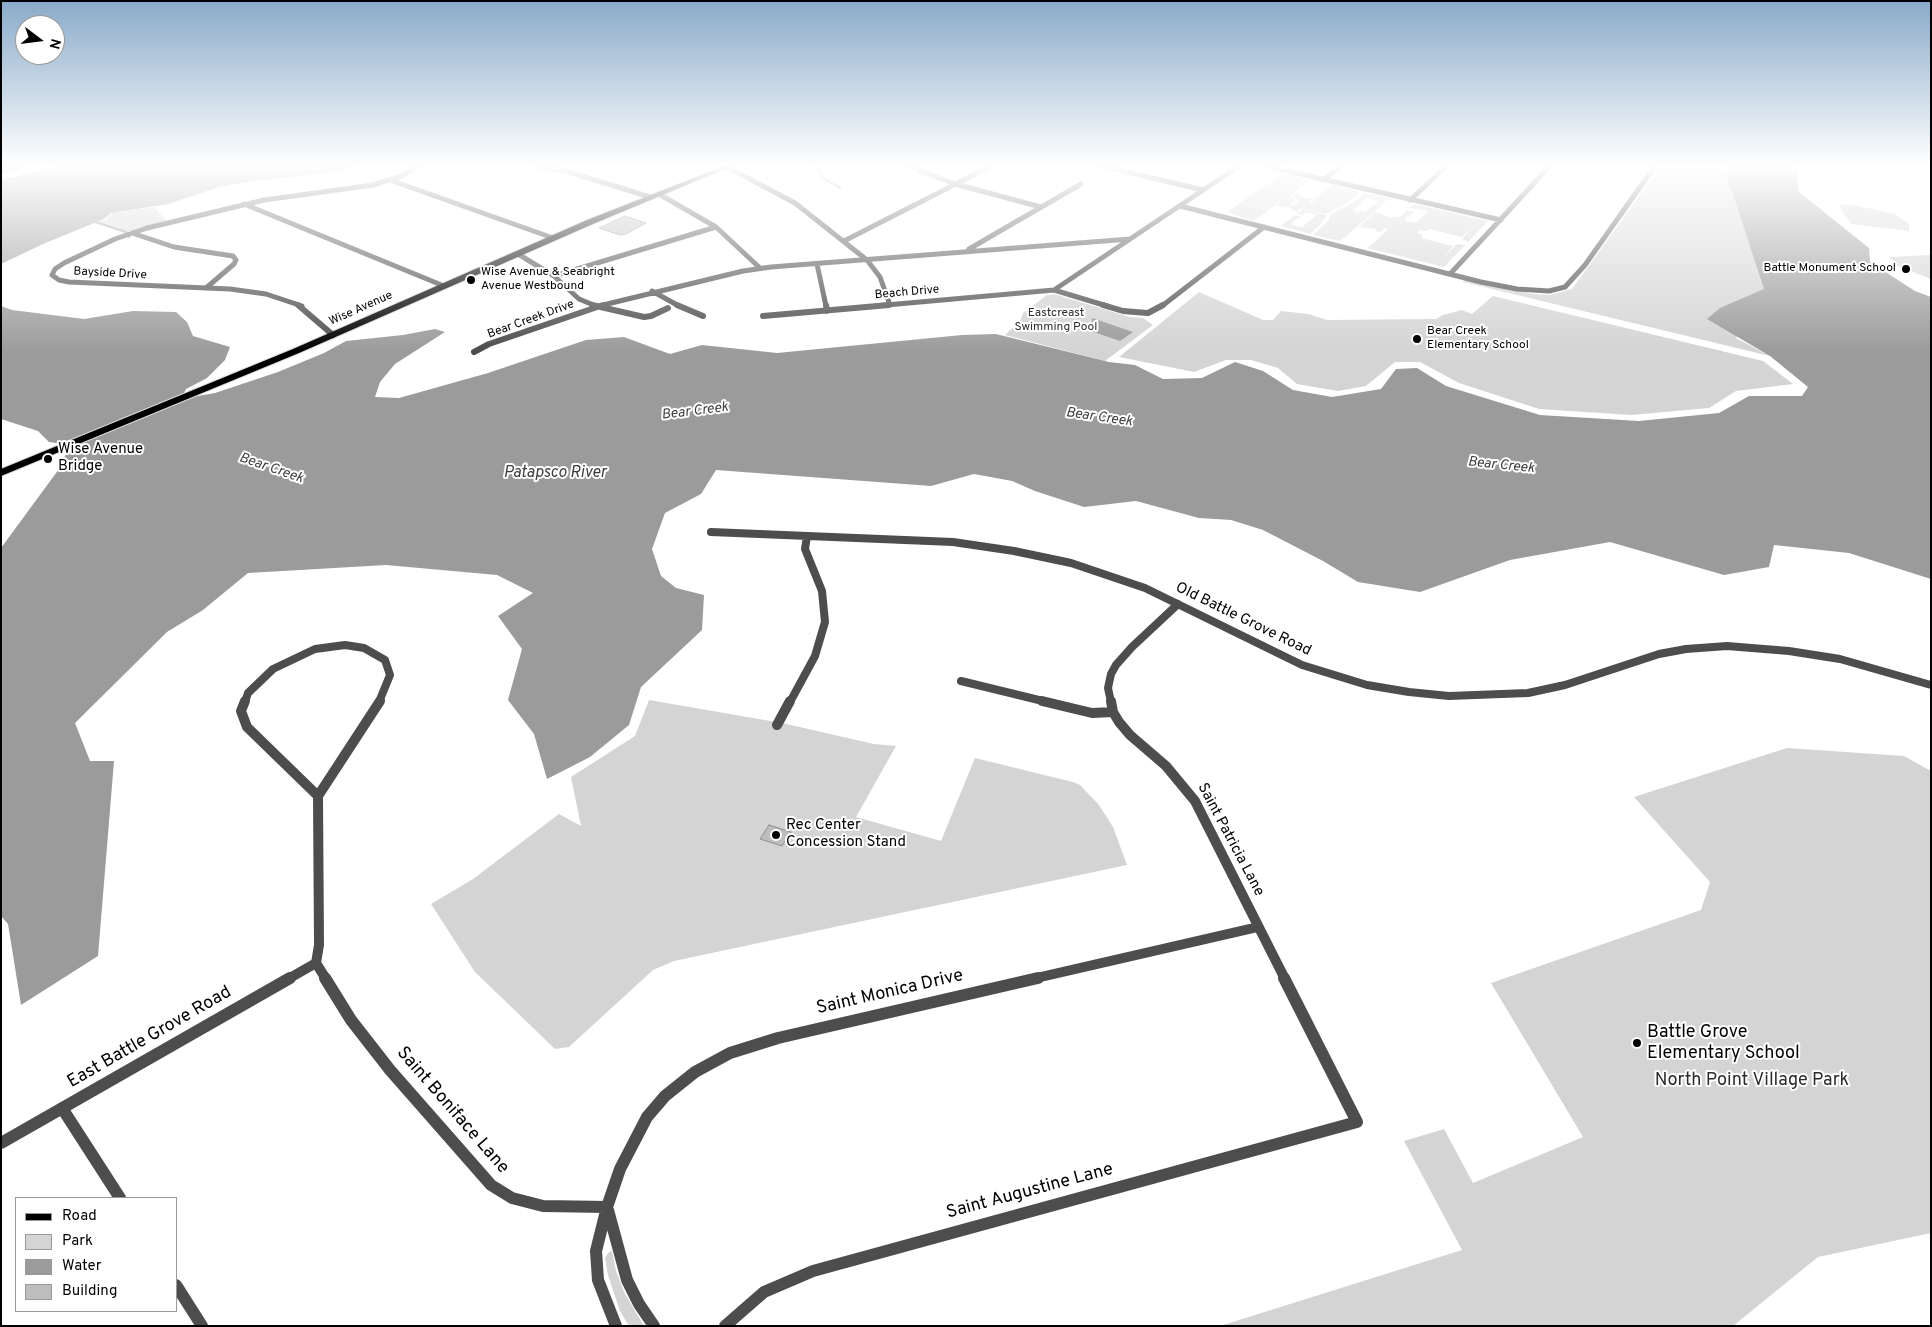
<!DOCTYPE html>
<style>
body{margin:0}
#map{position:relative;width:1932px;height:1327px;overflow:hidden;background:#fff;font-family:Overpass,sans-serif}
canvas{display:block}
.frame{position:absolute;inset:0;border:2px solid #000;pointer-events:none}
.legend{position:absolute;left:15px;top:1197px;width:162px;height:115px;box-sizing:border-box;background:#fff;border:1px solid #999;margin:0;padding:6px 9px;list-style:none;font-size:15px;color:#000}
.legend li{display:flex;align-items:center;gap:10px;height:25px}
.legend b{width:25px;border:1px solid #999}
.north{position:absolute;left:15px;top:15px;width:50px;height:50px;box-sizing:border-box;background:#fff;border:1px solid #999;border-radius:50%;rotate:105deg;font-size:14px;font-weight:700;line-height:20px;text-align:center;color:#000}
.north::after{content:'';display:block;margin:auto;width:18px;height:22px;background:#000;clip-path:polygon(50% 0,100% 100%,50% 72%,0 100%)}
</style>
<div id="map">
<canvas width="1932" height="1327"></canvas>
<div class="frame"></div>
<ul class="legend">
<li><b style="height:6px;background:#000"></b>Road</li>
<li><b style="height:14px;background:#d4d4d4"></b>Park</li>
<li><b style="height:14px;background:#9b9b9b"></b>Water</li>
<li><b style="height:14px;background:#bdbdbd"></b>Building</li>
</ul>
<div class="north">N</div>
</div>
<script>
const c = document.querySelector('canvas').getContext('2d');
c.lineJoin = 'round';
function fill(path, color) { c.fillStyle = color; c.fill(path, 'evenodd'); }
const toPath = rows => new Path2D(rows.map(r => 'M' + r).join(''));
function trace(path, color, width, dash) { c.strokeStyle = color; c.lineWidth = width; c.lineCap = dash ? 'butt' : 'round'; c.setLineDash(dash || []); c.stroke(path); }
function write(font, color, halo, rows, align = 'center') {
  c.font = font + ' Overpass,sans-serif'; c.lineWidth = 4; c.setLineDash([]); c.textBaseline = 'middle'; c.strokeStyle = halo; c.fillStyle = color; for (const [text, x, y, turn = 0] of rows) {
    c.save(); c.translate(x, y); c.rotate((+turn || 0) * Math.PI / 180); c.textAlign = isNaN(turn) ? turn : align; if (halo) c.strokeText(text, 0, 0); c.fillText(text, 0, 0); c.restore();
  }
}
fill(toPath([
 [1661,166,1737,166,1768,296,1736,338,1770,356,1463,282,1464,280,1534,294,1550,295,1572,289],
 [1282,174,1309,180,1292,194,1291,196,1296,200,1290,205,1293,206,1300,202,1294,196,1295,192,1305,198,1314,198,1309,202,1317,204,1312,201,1332,185,1361,192,1348,202,1326,214,1300,208,1297,212,1291,210,1292,208,1276,206,1280,203,1279,202,1254,221,1227,213,1248,219,1227,212],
 [1364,193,1389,198,1381,205,1376,203,1378,201,1367,198,1359,205,1353,210,1358,211,1355,213,1358,214,1360,211,1365,212,1375,204,1381,206,1340,241,1313,235,1328,221,1331,214,1354,202],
 [1414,204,1488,221,1468,242,1462,239,1473,226,1462,237,1429,229,1426,231,1420,230,1417,233,1423,235,1421,238,1453,246,1443,258,1457,244,1465,245,1444,267,1368,248,1388,229,1384,228,1382,232,1375,231,1376,229,1359,227,1363,223,1375,212,1389,217,1400,217,1407,210,1414,212,1408,217,1404,216,1407,218,1405,221,1416,223,1428,211,1410,208],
 [1838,204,1858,206,1895,214,1909,224,1909,231,1851,224],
 [154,207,167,221,129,232,99,221,106,220,112,213],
 [1303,209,1327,215,1320,225,1310,234,1281,226,1295,215,1301,217,1293,221,1292,225,1302,227,1317,215,1307,212,1301,215,1297,214],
 [1931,255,1931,279,1898,266,1889,257],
 [1199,292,1263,320,1273,320,1281,311,1308,314,1327,320,1436,319,1443,315,1462,310,1472,314,1493,296,1763,361,1793,384,1736,391,1709,408,1631,415,1539,409,1459,383,1420,362,1395,362,1366,386,1338,391,1297,384,1278,368,1251,360,1226,360,1194,372,1119,357],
 [1054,294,1130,317,1143,318,1153,325,1105,361,1005,335,1020,321,1023,313,1047,295],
 [649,700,782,723,874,744,896,746,856,817,941,841,975,758,1073,782,1080,785,1099,805,1113,827,1127,865,674,961,653,970,569,1047,555,1049,475,972,431,904,473,879,559,814,581,826,571,777,635,736],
 [1787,748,1904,756,1931,771,1931,1233,1818,1257,1733,1326,1220,1326,1462,1250,1404,1141,1444,1129,1473,1183,1583,1137,1491,983,1701,910,1710,882,1634,797],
 [612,1251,616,1271,625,1294,644,1326,629,1326,620,1311,608,1275,605,1258,609,1252]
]), '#d4d4d4');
fill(toPath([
 [59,166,359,166,345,171,253,181,219,187,168,204,111,213,104,219,43,244,1,264,1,180],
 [1729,166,1796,166,1799,192,1869,248,1870,262,1915,291,1931,297,1931,579,1849,553,1774,545,1769,567,1724,575,1610,542,1510,560,1420,592,1358,582,1323,561,1263,530,1231,520,1199,518,1136,501,1084,507,1035,491,1012,481,974,474,931,486,716,470,701,494,665,513,652,549,661,576,676,588,704,595,702,630,641,687,629,725,590,757,547,779,534,734,508,700,522,649,498,616,533,593,497,575,386,565,248,573,203,610,167,632,75,723,90,761,114,761,98,956,21,1005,8,924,1,916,1,548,59,469,70,445,49,442,38,431,1,419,1,306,12,310,84,319,133,311,176,312,187,322,193,336,230,347,225,360,207,378,186,389,184,393,192,397,215,393,278,372,324,353,346,341,403,335,435,329,445,332,395,364,380,382,375,397,399,398,488,373,586,340,624,337,670,354,702,345,777,353,962,335,996,334,1109,362,1135,365,1163,379,1202,378,1235,362,1263,371,1293,390,1332,397,1381,389,1396,369,1417,368,1446,386,1540,415,1639,421,1719,413,1749,396,1802,396,1808,387,1770,356,1707,319,1720,308,1764,289,1726,173],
 [1092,318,1133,332,1120,341,1082,328,1092,321]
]), '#9b9b9b');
trace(toPath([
 [814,166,826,180,840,188],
 [96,222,126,232,129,237]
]), '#9b9b9b', 2.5);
const building = toPath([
 [625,216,646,223,626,234,620,235,599,228,625,216],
 [769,825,791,832,782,846,760,839,769,825]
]);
fill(building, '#bdbdbd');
trace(building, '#919191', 1);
const major = toPath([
 [724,166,732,166,593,224,299,353,1,476,1,469,293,349,587,220,724,166]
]);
trace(major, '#dbdbdb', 2);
trace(toPath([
 [535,166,569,172,650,197],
 [908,166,955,184,1041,207],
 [1102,166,1203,190],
 [1266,166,1501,220],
 [727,167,795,203,867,260,880,277,890,305],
 [1,171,19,166],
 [390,180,553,238],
 [1323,180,1341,166],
 [659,194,716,227,760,268],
 [1410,200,1447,166],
 [244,204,444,286],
 [1180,206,1481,282,1517,289,1549,291,1565,287,1585,265,1655,166],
 [132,233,174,247,233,256,236,260,234,264,206,288],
 [844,241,991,166],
 [969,249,1081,184],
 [518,254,554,276,579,299,596,306],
 [817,264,826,306],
 [1450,274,1550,166],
 [554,276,716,227],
 [1054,290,1107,306],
 [652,291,679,306],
 [302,306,266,294,230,289,69,282,59,280,52,275,55,269,64,263,115,239,147,228,264,200,373,185,401,176,418,166],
 [599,306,743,271,771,267,1130,239],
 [875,306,1054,290,1239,166],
 [1162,306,1264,227]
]), '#4d4d4d', 5);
trace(toPath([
 [298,305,333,335],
 [592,305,644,317,651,316,668,308],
 [677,305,703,316],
 [826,305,827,311],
 [1103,305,1123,311,1148,313,1163,305],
 [763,316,889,305],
 [474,352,489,344,603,305]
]), '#4d4d4d', 6);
trace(toPath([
 [711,532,953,542,1014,551,1071,563,1145,588,1302,665,1367,685,1409,692,1449,696,1528,693,1565,685,1659,654,1686,649,1727,646,1789,651,1840,659,1931,685],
 [961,681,1047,702],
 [245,702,248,693,273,669,315,649,345,645,364,648,385,660,390,675,379,702],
 [790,702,815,656,825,622,822,591,805,549,807,536],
 [1111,702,1108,688,1111,674,1116,665,1132,647,1178,604]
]), '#4d4d4d', 8);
trace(toPath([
 [245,701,241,711,247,727,318,796,380,701],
 [1042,701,1092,713,1113,712],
 [1111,701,1113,712,1119,722,1130,735,1166,766,1195,801,1285,979],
 [777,725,790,701],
 [316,963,326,979],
 [316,963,319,945,318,796],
 [288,979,316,963],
 [1032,979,1258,927]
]), '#4d4d4d', 10);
trace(toPath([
 [325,978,351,1020,390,1070,491,1185,512,1198,543,1206,607,1207],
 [62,1108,120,1198],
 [1,1143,290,978],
 [608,1210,627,1280,639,1304,654,1326],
 [176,1285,202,1326],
 [616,1326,598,1280,596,1251,607,1207,620,1169,647,1117,665,1096,695,1072,730,1053,778,1038,1038,978],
 [725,1326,764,1292,813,1271,1357,1122,1284,978]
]), '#4d4d4d', 12);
fill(major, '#000');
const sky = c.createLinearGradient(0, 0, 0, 352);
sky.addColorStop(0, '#89aac9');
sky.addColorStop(0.47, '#fff');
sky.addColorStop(1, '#ffffff00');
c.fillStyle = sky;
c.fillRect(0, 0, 1932, 352);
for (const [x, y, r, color] of [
 [1906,269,5,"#000"],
 [471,280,5,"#000"],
 [1417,339,5,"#000"],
 [48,459,5,"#000"],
 [776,835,5,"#000"],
 [1637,1043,5,"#000"]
]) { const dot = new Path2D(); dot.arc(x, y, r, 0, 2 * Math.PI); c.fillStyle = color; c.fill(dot); trace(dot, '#fff', 2); }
write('12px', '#000', '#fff', [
 ["Battle Monument School",1896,269,"right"],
 ["Wise Avenue & Seabright",481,273],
 ["Avenue Westbound",481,287],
 ["Bear Creek",1427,332],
 ["Elementary School",1427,346]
], 'left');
write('12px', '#000', '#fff', [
 ["Bayside Drive",110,274,3],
 ["Beach Drive",907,293,-5],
 ["Wise Avenue",361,309,-24],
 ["Bear Creek Drive",531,320,-20]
]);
write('12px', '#2b2b2b', '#fff', [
 ["Eastcreast",1056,314],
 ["Swimming Pool",1056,328]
]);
write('italic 14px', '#3c3c3c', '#fff', [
 ["Bear Creek",695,412,-7],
 ["Bear Creek",1099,418,8],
 ["Bear Creek",1501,466,6],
 ["Bear Creek",271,469,19]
]);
write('15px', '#000', '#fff', [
 ["Wise Avenue",58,450],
 ["Bridge",58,467],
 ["Rec Center",786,826],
 ["Concession Stand",786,843]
], 'left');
write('15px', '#000', '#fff', [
 ["Old Battle Grove Road",1243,620,26],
 ["Saint Patricia Lane",1230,840,62]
]);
write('italic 16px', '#3c3c3c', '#fff', [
 ["Patapsco River",555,474]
]);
write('18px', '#000', '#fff', [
 ["Saint Monica Drive",890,993,-13],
 ["East Battle Grove Road",150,1038,-30],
 ["Saint Boniface Lane",452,1111,49],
 ["Saint Augustine Lane",1030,1192,-15]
]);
write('18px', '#000', '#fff', [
 ["Battle Grove",1647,1033],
 ["Elementary School",1647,1054]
], 'left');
write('18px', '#2b2b2b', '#fff', [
 ["North Point Village Park",1752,1081]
]);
</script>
